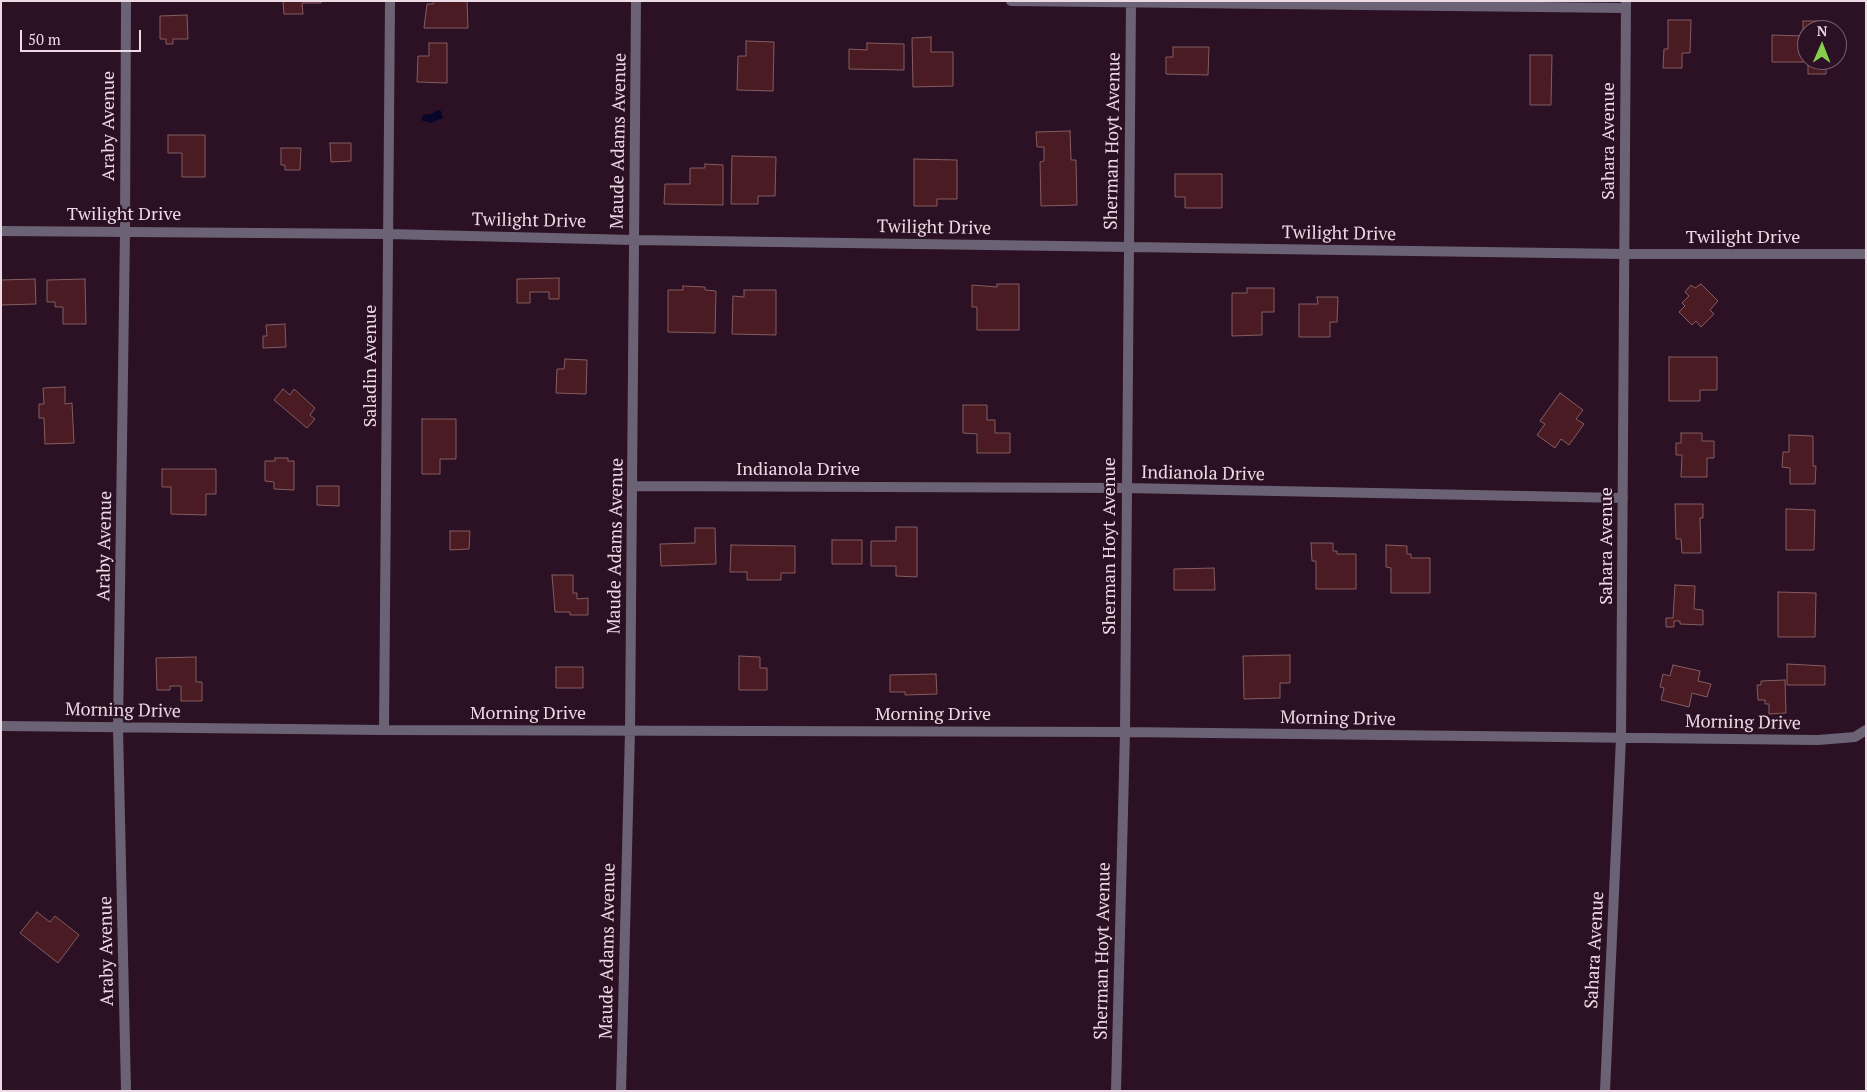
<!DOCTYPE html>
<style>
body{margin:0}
#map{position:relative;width:1867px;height:1092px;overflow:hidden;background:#2b1123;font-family:"PT Serif",serif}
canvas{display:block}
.frame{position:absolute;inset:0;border:2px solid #ecdae5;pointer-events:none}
.north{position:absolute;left:1797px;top:20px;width:50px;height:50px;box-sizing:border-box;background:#2b1123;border:1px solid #786171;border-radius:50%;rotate:1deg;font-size:14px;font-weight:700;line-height:20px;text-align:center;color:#ecdae5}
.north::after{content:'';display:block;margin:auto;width:18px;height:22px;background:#85cf4d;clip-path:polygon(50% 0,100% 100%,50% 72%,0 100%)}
.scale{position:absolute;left:20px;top:30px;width:121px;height:22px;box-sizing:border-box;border:2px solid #ecdae5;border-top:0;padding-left:6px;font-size:15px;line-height:18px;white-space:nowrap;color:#ecdae5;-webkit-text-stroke:4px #2b1123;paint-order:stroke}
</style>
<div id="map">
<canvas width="1867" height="1092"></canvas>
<div class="frame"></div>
<div class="north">N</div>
<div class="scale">50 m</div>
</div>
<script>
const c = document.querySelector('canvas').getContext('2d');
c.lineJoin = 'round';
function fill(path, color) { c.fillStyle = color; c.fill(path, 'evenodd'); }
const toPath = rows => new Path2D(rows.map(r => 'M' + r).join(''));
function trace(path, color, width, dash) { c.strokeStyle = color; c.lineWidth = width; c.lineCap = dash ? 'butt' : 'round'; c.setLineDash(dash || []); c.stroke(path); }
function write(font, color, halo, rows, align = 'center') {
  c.font = font + ' "PT Serif",serif'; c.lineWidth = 4.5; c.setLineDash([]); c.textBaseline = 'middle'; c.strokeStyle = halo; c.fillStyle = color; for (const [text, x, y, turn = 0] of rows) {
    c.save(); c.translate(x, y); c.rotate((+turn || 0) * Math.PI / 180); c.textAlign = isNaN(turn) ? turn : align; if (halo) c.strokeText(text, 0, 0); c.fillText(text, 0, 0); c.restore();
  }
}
fill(toPath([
 [437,110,441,111,443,118,430,123,421,120,423,115,432,114]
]), '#08052a');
const building = toPath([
 [283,1,321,1,321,3,302,3,303,14,284,14,283,1],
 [434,1,467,1,468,28,424,28,427,4,433,4,434,1],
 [187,15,188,39,173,39,173,44,166,44,166,39,160,39,160,16,187,15],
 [1668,20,1691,20,1690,53,1682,53,1682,68,1663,68,1664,49,1668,49,1668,20],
 [1803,21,1826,21,1826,30,1807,30,1807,60,1826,61,1826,74,1808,74,1808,62,1772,62,1772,35,1803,36,1803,21],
 [931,37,931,52,953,52,953,86,913,87,912,38,931,37],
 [746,41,774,42,773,91,737,90,738,56,746,56,746,41],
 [429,43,447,43,447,83,417,82,418,56,429,56,429,43],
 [867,43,904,44,904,70,849,69,849,49,867,50,867,43],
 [1173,47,1209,47,1208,75,1166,74,1166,57,1173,57,1173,47],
 [1530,55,1552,55,1551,105,1530,105,1530,55],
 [1070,131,1071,160,1076,160,1077,205,1041,206,1040,162,1044,161,1044,147,1037,147,1036,132,1070,131],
 [168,135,205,135,205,177,182,177,182,153,168,153,168,135],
 [330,143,351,143,351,161,331,162,330,143],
 [281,148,301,148,300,170,285,170,285,165,281,165,281,148],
 [732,156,776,157,775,196,758,196,758,204,731,204,732,156],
 [914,159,957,160,957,199,937,199,937,206,914,206,914,159],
 [705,164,723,165,723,205,664,204,665,184,690,184,690,168,705,168,705,164],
 [1175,174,1222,174,1222,208,1185,208,1185,197,1175,197,1175,174],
 [559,278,559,299,549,299,549,292,530,292,530,303,517,303,517,279,559,278],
 [35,279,36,304,1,305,1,280,35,279],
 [85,279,86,324,63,324,63,307,55,307,55,302,47,302,47,280,85,279],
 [997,284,1019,284,1019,330,977,330,977,307,972,307,972,285,997,287,997,284],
 [1701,284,1718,301,1710,310,1714,314,1701,327,1696,321,1692,325,1679,312,1685,306,1682,303,1689,296,1685,292,1691,285,1695,288,1701,284],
 [683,286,705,287,705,290,716,291,715,333,668,332,668,290,683,290,683,286],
 [1247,288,1274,288,1274,312,1262,312,1262,335,1232,336,1232,293,1247,293,1247,288],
 [744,290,776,290,776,335,732,334,733,296,744,297,744,290],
 [1317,297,1338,297,1337,322,1330,322,1330,337,1299,337,1299,304,1318,304,1317,297],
 [285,324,286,347,263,348,263,336,267,336,266,325,285,324],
 [1669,357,1717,357,1717,390,1700,390,1700,401,1669,401,1669,357],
 [565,359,587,360,586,394,556,393,557,369,564,369,565,359],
 [65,387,65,404,72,403,74,443,45,444,44,418,39,418,39,404,44,404,43,388,65,387],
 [283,389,290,395,294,389,315,408,310,415,315,419,307,428,274,400,283,389],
 [1560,393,1583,410,1576,419,1584,424,1569,445,1561,439,1555,448,1537,435,1545,424,1540,421,1560,393],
 [963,405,987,405,987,420,995,420,995,433,1010,433,1010,453,977,453,977,434,963,433,963,405],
 [422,419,456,419,456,459,440,459,440,474,422,474,422,419],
 [1681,433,1702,433,1702,441,1714,441,1714,458,1707,458,1707,477,1681,477,1682,455,1676,455,1676,443,1681,443,1681,433],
 [1789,435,1813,436,1813,466,1816,466,1815,484,1790,484,1790,468,1782,467,1783,452,1789,452,1789,435],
 [275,458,288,458,288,461,294,461,294,490,274,489,274,482,265,481,265,461,275,461,275,458],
 [162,469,216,469,216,494,206,494,206,515,171,514,171,487,162,487,162,469],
 [317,486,339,486,339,506,317,505,317,486],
 [1675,504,1703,504,1703,518,1700,518,1701,553,1682,553,1681,539,1676,539,1675,504],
 [1786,509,1815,510,1814,550,1786,550,1786,509],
 [896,527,917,527,917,577,896,576,896,566,871,566,871,541,896,541,896,527],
 [695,528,715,528,716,564,661,566,660,544,695,543,695,528],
 [450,531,470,531,469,549,450,550,450,531],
 [832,540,862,540,862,564,832,564,832,540],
 [1311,543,1333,543,1333,551,1337,551,1337,554,1356,554,1356,589,1316,589,1316,561,1312,561,1311,543],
 [731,545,795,546,795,573,781,573,781,580,747,580,747,572,730,572,731,545],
 [1386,545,1407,546,1407,554,1411,554,1411,558,1430,558,1430,593,1391,593,1391,568,1386,567,1386,545],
 [1214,568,1215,590,1174,590,1174,569,1214,568],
 [552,575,573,575,573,593,577,593,577,599,588,598,588,615,570,615,570,612,555,612,552,575],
 [1675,585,1695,586,1694,609,1703,610,1703,625,1680,624,1680,621,1674,621,1674,627,1666,627,1666,618,1673,618,1675,585],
 [1778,592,1816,593,1815,637,1778,637,1778,592],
 [1290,655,1290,683,1280,683,1280,698,1244,699,1243,656,1290,655],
 [739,656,760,657,760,668,767,668,767,690,739,690,739,656],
 [196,657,196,682,202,682,202,701,181,701,181,686,170,686,170,690,157,690,156,658,196,657],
 [1787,664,1825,666,1825,685,1787,685,1787,664],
 [1673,665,1700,671,1698,681,1711,684,1707,697,1692,693,1689,707,1661,700,1664,688,1660,687,1663,674,1670,676,1673,665],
 [556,667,583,667,583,688,556,688,556,667],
 [936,674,937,694,905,695,905,692,890,692,890,675,936,674],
 [1785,680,1786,713,1769,714,1769,704,1765,704,1765,700,1758,700,1757,685,1761,685,1761,681,1785,680],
 [37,912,50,922,55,916,79,935,58,963,20,933,37,912]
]);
fill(building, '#4b1b24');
trace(building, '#835d61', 1);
trace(toPath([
 [126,1,125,232,118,728,126,1091],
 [1011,1,1626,8],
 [1,231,388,234,634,240,1625,254,1866,254],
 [633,486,1126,488,1623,498],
 [1,726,384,730,1125,732,1818,740,1855,737,1866,730],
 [384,730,390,1],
 [621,1091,630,731,636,1],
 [1116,1091,1125,732,1131,1],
 [1605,1091,1621,738,1626,1]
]), '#6c6275', 10);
write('18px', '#ecdae5', '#2b1123', [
 ["Araby Avenue",109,126,-90],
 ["Maude Adams Avenue",619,141,-89],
 ["Sherman Hoyt Avenue",1113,141,-89],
 ["Sahara Avenue",1609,141,-90],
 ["Twilight Drive",124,215],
 ["Twilight Drive",529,221,1],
 ["Twilight Drive",934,228,1],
 ["Twilight Drive",1339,234,1],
 ["Twilight Drive",1743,238],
 ["Saladin Avenue",371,366,-90],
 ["Indianola Drive",798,470],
 ["Indianola Drive",1203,474,1],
 ["Araby Avenue",105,546,-89],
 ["Maude Adams Avenue",616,546,-89],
 ["Sherman Hoyt Avenue",1110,546,-90],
 ["Sahara Avenue",1607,546,-90],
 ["Morning Drive",123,711,1],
 ["Morning Drive",528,714],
 ["Morning Drive",933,715],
 ["Morning Drive",1338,719,1],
 ["Morning Drive",1743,723,1],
 ["Sahara Avenue",1595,950,-87],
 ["Araby Avenue",107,951,-91],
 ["Maude Adams Avenue",608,951,-89],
 ["Sherman Hoyt Avenue",1103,951,-89]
]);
</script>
